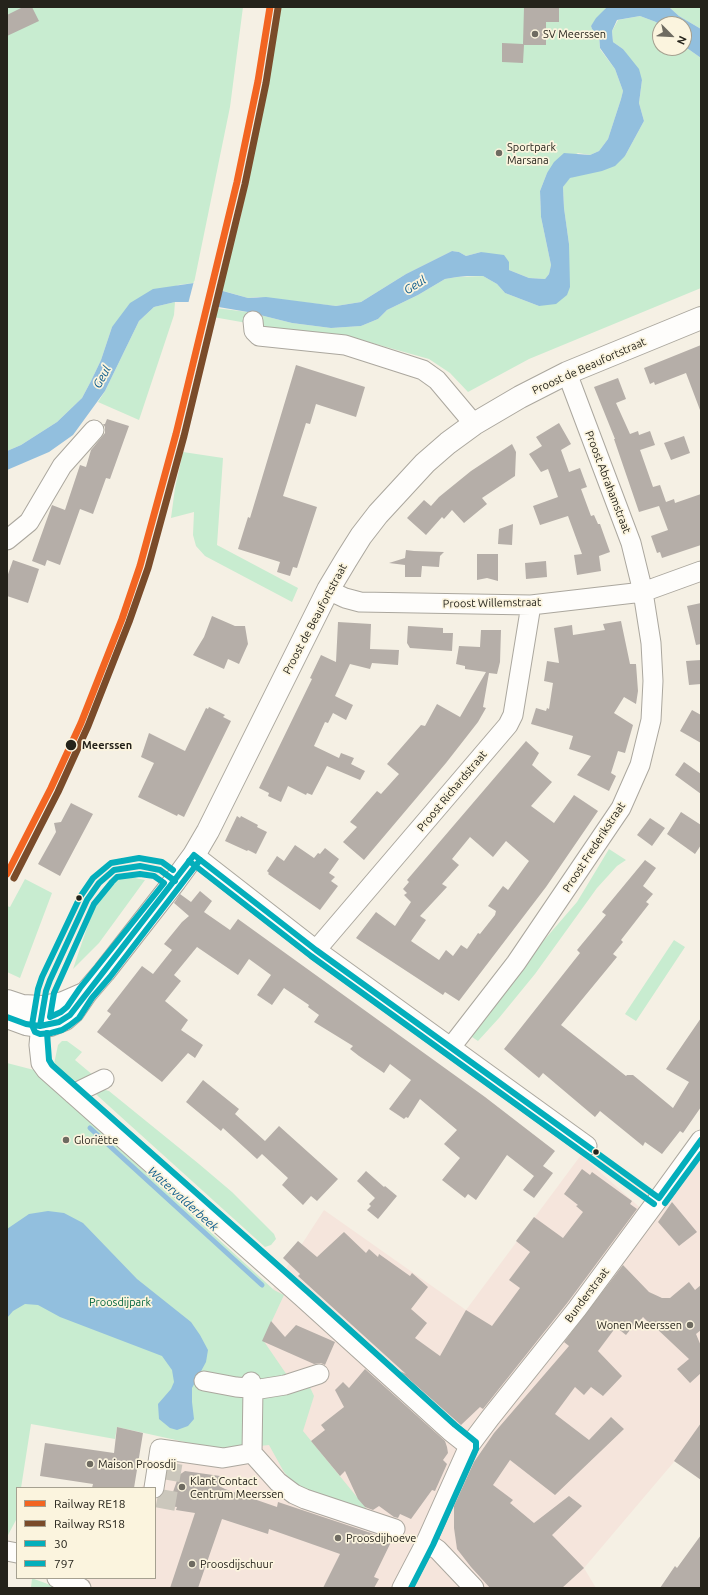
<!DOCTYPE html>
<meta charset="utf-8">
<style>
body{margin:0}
#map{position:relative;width:708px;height:1595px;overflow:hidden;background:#f5f0e4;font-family:Ubuntu,sans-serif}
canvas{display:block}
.frame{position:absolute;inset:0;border:8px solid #25231b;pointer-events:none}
.legend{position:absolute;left:16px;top:1487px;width:140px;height:92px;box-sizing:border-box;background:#fbf4de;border:1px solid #a5a090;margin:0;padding:5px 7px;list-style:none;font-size:12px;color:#25231b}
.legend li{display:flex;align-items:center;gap:8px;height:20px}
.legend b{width:20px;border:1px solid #a5a090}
.north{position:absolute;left:652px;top:16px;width:40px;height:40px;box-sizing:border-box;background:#fbf4de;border:1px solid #a5a090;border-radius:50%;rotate:114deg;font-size:11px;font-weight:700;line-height:16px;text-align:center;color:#25231b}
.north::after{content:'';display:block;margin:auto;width:14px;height:18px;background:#6e6b61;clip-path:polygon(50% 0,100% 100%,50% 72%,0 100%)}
</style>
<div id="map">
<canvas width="708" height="1595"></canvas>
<div class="frame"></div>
<ul class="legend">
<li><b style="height:5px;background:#f26522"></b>Railway RE18</li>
<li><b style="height:5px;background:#7a4b2a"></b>Railway RS18</li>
<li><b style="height:5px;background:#04aebb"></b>30</li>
<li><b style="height:5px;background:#04aebb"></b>797</li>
</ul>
<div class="north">N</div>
</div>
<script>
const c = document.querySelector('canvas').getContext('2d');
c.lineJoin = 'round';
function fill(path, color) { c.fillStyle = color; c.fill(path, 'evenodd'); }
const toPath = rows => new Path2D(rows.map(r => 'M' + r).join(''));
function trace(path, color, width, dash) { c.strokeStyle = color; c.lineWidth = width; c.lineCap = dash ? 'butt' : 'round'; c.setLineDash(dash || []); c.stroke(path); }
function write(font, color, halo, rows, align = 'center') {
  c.font = font + ' Ubuntu,sans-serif'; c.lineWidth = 3.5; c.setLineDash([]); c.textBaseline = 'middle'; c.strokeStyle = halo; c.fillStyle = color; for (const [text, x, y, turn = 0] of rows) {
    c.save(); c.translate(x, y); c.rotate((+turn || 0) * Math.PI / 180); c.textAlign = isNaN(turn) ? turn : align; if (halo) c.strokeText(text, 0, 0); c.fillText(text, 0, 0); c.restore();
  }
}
fill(toPath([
 [581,1155,654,1220,701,1159,701,1430,584,1568,596,1588,69,1588,73,1578,155,1578,155,1488,141,1488,163,1458,324,1210,466,1310]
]), '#f5e5dc');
fill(toPath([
 [7,7,243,7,230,107,194,283,178,285,112,327,101,360,91,381,82,398,57,422,21,445,7,451],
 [280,7,607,7,591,26,592,29,599,34,600,49,615,69,623,91,621,99,608,139,599,151,590,155,578,153,547,173,540,191,541,217,551,265,549,274,545,279,529,278,509,270,509,262,481,252,466,256,459,252,452,251,406,274,361,302,336,306,257,297,248,298,220,290,240,220,251,167],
 [669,7,701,7,701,29,679,16],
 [640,16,656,22,660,26,660,48,684,48,684,46,701,58,701,288,529,359,468,392,450,373,429,359,347,336,260,335,247,323,213,317,215,308,248,312,292,323,331,328,361,326,378,319,387,310,418,295,445,279,457,277,483,276,497,284,505,293,539,306,569,265,569,244,564,208,563,187,569,178,579,175,625,156,644,121,639,103,642,80,623,49,613,42,612,31,618,20],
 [175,302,174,315,139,420,98,402,105,391,139,321,154,307],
 [183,452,223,458,217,545,298,588,292,602,205,556,196,546,193,535,194,512,171,518,175,488],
 [609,849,626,860,617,866,597,888,535,974,499,1018,478,1041,469,1035,539,946,577,902],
 [130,877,145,880,99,943,73,969,93,910,100,896,117,879],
 [25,879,52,893,20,978,7,972,7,906,10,907],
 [674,940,685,947,636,1021,625,1014],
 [62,1041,67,1041,82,1052,75,1060,94,1076,84,1080,71,1081,56,1067,54,1064,58,1045],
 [7,1063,34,1070,239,1258,274,1290,284,1295,263,1340,289,1378,308,1383,314,1396,303,1431,370,1513,306,1491,292,1481,284,1472,269,1445,221,1450,117,1427,115,1439,31,1424,21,1488,17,1488,16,1520,7,1537],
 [98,1088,109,1091,199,1164,232,1192,274,1234,276,1239,271,1245,265,1247,99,1097,96,1094],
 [32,1579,34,1579,59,1588,33,1588,31,1587]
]), '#c8ecd0');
fill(toPath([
 [607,7,669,7,679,16,701,29,701,58,684,46,684,24,660,24,660,26,656,22,640,16,617,20,612,31,613,42,623,49,639,69,642,80,639,103,644,121,625,156,615,166,602,171,570,178,563,187,564,208,569,244,570,287,567,295,556,304,539,306,505,293,497,284,483,276,467,276,457,277,445,279,418,295,387,310,378,319,361,326,331,328,292,323,248,312,189,302,175,302,154,307,139,321,105,391,73,435,49,452,7,470,7,451,21,445,57,422,82,398,91,381,101,360,112,327,130,303,153,289,194,283,248,298,266,297,336,306,361,302,406,274,452,251,459,252,466,256,481,252,504,255,509,262,509,270,529,278,545,279,549,274,551,265,541,217,540,191,547,173,554,162,564,153,590,155,599,151,608,139,621,99,623,91,615,69,600,48,599,35,592,29,591,26,596,18],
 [48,1211,64,1213,83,1223,137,1279,191,1322,200,1335,208,1350,206,1362,192,1388,192,1402,194,1419,188,1426,177,1430,170,1428,159,1419,158,1404,171,1389,174,1382,172,1370,162,1356,60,1317,38,1305,25,1304,13,1311,7,1318,7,1229,29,1214]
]), '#92bfde');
fill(toPath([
 [194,281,220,288,215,310,188,304]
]), '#f5f0e4');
trace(toPath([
 [90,1128,262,1285]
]), '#92bfde', 5);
fill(toPath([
 [23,7,32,7,39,21,7,36,7,15],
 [524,7,559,7,559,22,546,22,546,45,524,45,523,63,502,62,502,43,523,44],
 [701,345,701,410,700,410,686,373,655,385,654,382,650,384,644,368],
 [296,365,365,387,356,417,316,404,310,424,306,423,283,496,317,507,297,568,293,567,290,576,277,572,280,562,238,549,248,517,250,518],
 [618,378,626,399,616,403,630,434,638,431,639,435,650,431,655,445,640,450,653,487,660,485,666,502,674,499,675,503,701,494,701,545,662,558,660,552,657,553,651,536,668,530,659,506,639,512,614,439,615,439,594,387],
 [107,419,129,426,110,479,106,478,93,514,80,509,60,565,47,560,45,566,32,561,52,505,65,510,80,465,86,467,91,450,105,433,105,427,103,424,105,424],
 [559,423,571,444,561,450,569,472,580,468,587,487,581,489,591,516,594,515,598,524,600,524,610,552,599,556,601,571,577,575,574,555,582,554,568,516,540,525,533,506,558,497,548,469,541,472,529,454,542,446,536,437],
 [684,436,690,453,671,460,664,443],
 [512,444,516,452,515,476,482,498,487,504,464,523,452,510,444,519,442,517,426,535,407,518,424,500,431,506,439,497,471,471],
 [513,524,512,545,498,544,499,529],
 [406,550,414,551,444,552,440,556,439,567,422,566,421,577,405,577,405,565,389,563,405,558],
 [477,554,498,554,498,581,487,578,477,580],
 [13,560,39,569,28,603,7,596,7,577],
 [546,561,547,577,526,579,525,563],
 [701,603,701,644,696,645,687,606],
 [212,616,235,626,245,626,248,644,239,664,228,659,224,669,193,655,204,637],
 [621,621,630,664,636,664,638,691,636,704,624,697,614,713,633,725,625,753,618,751,611,773,616,776,609,791,577,775,591,756,569,749,573,736,531,724,536,708,546,711,547,708,549,709,553,683,544,681,547,661,559,663,554,628,572,625,573,635,605,630,603,624],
 [338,622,371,624,370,649,399,650,398,665,372,663,370,669,350,664,335,696,353,705,346,720,333,713,328,723,325,722,314,746,339,758,341,753,354,758,351,764,365,771,360,780,327,766,312,795,307,793,306,795,288,786,281,802,268,796,269,793,259,788,312,679,310,678,321,655,336,662],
 [408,626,443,628,443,633,453,633,452,651,410,648,407,643],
 [481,630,501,630,500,662,497,674,489,673,483,707,486,708,478,722,446,763,364,860,343,842,357,827,350,822,377,791,381,794,399,774,387,764,421,725,425,726,437,704,460,717,486,672,465,669,465,666,456,664,459,646,480,647],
 [701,660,701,684,689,685,686,661],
 [209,707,225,715,223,717,231,721,184,817,178,814,177,816,138,797,154,763,141,757,149,733,185,751,206,708,208,709],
 [692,710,701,715,701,743,680,731],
 [526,741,539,753,532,765,552,782,531,806,554,823,574,795,598,811,546,887,459,1001,445,992,443,995,356,938,376,912,395,926,411,902,404,895,407,893,403,889,409,882,407,880],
 [470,837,493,857,506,841,529,861,508,890,503,886,488,906,496,911,495,915,480,934,478,933,467,949,461,945,453,956,446,950,439,960,411,941,426,920,420,916,447,887,442,884,459,865,452,859],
 [684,762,701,774,701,794,675,775],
 [71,803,93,814,60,876,38,864,56,832,54,823,61,822],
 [681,812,701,825,701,845,695,854,667,834],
 [237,816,240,818,241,816,258,825,257,827,267,832,256,854,248,850,247,851,225,841],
 [650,818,665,828,652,846,637,835],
 [295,845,314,858,318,853,320,854,325,848,339,859,329,873,335,877,331,881,338,886,320,910,268,874,269,873,267,871,277,856,284,861],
 [645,860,656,868,643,886,653,894,646,902,649,904,621,940,623,942,613,954,617,957,561,1025,626,1076,627,1075,633,1075,673,1108,689,1082,666,1069,701,1018,701,1107,683,1133,680,1131,662,1154,645,1142,643,1146,600,1111,595,1117,543,1073,539,1078,504,1049,580,953,577,950,606,915,602,912],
 [200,891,212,901,204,912,230,930,238,919,485,1097,555,1151,543,1166,553,1173,534,1198,523,1190,534,1176,507,1155,476,1200,468,1194,465,1198,442,1180,460,1158,444,1144,457,1130,420,1099,408,1118,406,1117,404,1119,389,1109,411,1080,390,1064,384,1073,359,1056,350,1049,353,1046,314,1022,319,1015,308,1007,309,1005,284,988,272,1005,257,995,271,975,249,959,238,975,197,947,174,975,181,981,165,1001,188,1020,181,1030,203,1045,195,1058,188,1053,162,1082,97,1032,111,1014,107,1011,142,966,153,974,172,950,164,944,182,922,189,916,174,903,180,894,191,902],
 [203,1080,239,1109,235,1114,265,1141,279,1126,338,1179,317,1201,311,1196,303,1205,282,1185,288,1178,262,1154,257,1159,223,1128,221,1131,186,1102],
 [582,1169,590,1175,592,1172,632,1201,630,1204,637,1209,568,1302,483,1409,480,1407,461,1425,400,1371,406,1374,298,1276,300,1274,283,1258,298,1241,317,1257,344,1232,366,1253,369,1249,378,1257,379,1254,410,1276,412,1273,428,1287,411,1309,427,1323,415,1338,440,1356,466,1310,492,1326,520,1288,509,1280,530,1252,516,1241,534,1217,563,1238,583,1212,576,1206,578,1205,564,1194],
 [366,1171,384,1187,385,1186,397,1196,378,1219,367,1210,371,1206,369,1204,375,1198,357,1181],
 [672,1202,697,1232,679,1246,658,1222],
 [623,1265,649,1292,662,1298,670,1298,689,1282,695,1290,701,1285,701,1330,696,1334,701,1346,701,1373,690,1383,677,1369,689,1359,655,1327,654,1328,643,1317,638,1323,637,1321,626,1335,616,1327,598,1351,622,1376,603,1396,591,1387,584,1395,575,1387,555,1414,589,1440,611,1417,624,1429,555,1495,510,1460,493,1485,513,1500,510,1503,534,1523,569,1496,582,1506,552,1535,584,1568,562,1588,490,1588,471,1567,457,1549,454,1528,454,1506,474,1462,494,1433,569,1346,564,1342],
 [271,1321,285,1337,296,1325,335,1342,325,1365,321,1363,314,1364,262,1341],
 [365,1369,445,1441,447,1447,448,1453,443,1460,447,1464,435,1491,432,1490,411,1519,400,1514,398,1518,394,1517,379,1506,373,1510,365,1507,358,1499,345,1471,340,1476,311,1441,325,1430,321,1425,344,1407,335,1390,343,1382,349,1388],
 [701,1423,701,1480,674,1461],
 [117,1427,143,1433,134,1488,92,1488,93,1484,40,1476,45,1443,114,1453],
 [185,1471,220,1476,219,1486,225,1489,277,1507,278,1502,374,1534,391,1542,374,1577,379,1579,374,1588,323,1588,340,1554,269,1529,268,1534,222,1519,198,1588,170,1588,195,1513,176,1510,177,1507,168,1506,179,1475],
 [701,1535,701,1588,660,1588,675,1566,677,1568]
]), '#b5aea8');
trace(toPath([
 [165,1509,173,1463]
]), '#cbc7bc', 19, [19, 10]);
const street = toPath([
 [253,321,254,331,259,336,345,345,423,370,437,380,474,424],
 [7,540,29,522,62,466,94,430],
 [328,590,345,598,360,602,531,605,643,592,701,571],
 [194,855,316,950,587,1146],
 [316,950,508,725,513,715,531,605],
 [42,1012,39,1045,41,1063,46,1070,303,1298,450,1431,469,1446],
 [451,1047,516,963,621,808,640,765,651,720,653,681,651,643,643,592,631,543,567,373],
 [73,1094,104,1079],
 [204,1381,236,1387,260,1389,285,1385,319,1374],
 [251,1382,253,1388,252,1453,278,1482,294,1494,305,1499,395,1529],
 [154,1488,160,1449,223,1458,252,1453],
 [426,1542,438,1550,474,1588],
 [7,1551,17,1553],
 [57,1578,81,1588],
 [402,1588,426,1542,469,1446,490,1418,577,1309,659,1198,701,1140]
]);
const secondary = toPath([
 [7,1001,22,1006,43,1007,63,1003,86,993],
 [7,1017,26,1024,40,1026,50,1025,65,1019,73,1012,86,993,104,972,175,881,194,855,208,831,328,590,346,560,361,536,378,514,425,463,448,443,474,424,520,397,567,373,701,318]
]);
trace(street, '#aba79e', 21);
trace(secondary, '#aba79e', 24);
trace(street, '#fefdfb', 19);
trace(secondary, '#fefdfb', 22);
trace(toPath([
 [194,855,316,950,659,1198],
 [7,1017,26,1024,40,1026,59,1022,70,1015,194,855],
 [40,1026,46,991,50,980,87,900,99,883,114,870,140,866,160,870,175,881],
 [659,1198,701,1140]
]), '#04aebb', 6);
trace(toPath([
 [189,861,311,956,654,1204],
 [173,870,162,862,139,858,111,863,93,878,80,897,42,977,38,989,32,1025,35,1032,40,1034,51,1033,62,1030,70,1025,79,1018,92,998,110,977,200,860],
 [665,1203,701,1154]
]), '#04aebb', 6);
trace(toPath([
 [140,874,154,876,164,883,80,988,67,1007,61,1012,50,1017,54,993,94,904,112,882,117,877,140,874],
 [47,1033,49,1060,52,1065,308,1292,455,1425,476,1442,476,1449,433,1545,411,1588]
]), '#04aebb', 6);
trace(toPath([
 [7,874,51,788,81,723,122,619,140,566,176,434,237,182,258,81,270,7]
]), '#f26522', 7);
trace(toPath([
 [14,878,58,792,88,726,129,622,148,568,184,436,245,184,266,83,278,8]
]), '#7a4b2a', 7);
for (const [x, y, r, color] of [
 [535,34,4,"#6e6b61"],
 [499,153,4,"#6e6b61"],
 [71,745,6,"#25231b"],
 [79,898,3.5,"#25231b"],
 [66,1140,4,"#6e6b61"],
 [596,1152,3.5,"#25231b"],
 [690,1325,4,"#6e6b61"],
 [90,1464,4,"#6e6b61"],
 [182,1487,4,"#6e6b61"],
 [338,1538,4,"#6e6b61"],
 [192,1564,4,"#6e6b61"]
]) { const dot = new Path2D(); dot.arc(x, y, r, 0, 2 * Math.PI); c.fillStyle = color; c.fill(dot); trace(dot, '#fbf4de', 1.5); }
write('11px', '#25231b', '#fbf4de', [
 ["SV Meerssen",543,34],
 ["Sportpark",507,147],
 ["Marsana",507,160],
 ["Gloriëtte",74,1140],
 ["Wonen Meerssen",682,1325,"right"],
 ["Maison Proosdij",98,1464],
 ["Klant Contact",190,1481],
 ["Centrum Meerssen",190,1494],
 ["Proosdijhoeve",346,1538],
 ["Proosdijschuur",200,1564]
], 'left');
write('11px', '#25231b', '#fbf4de', [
 ["Proost de Beaufortstraat",589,366,-24],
 ["Proost Abrahamstraat",608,482,69],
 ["Proost Willemstraat",492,603,-1],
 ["Proost de Beaufortstraat",315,619,-62],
 ["Proost Richardstraat",452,791,-50],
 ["Proost Frederikstraat",594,847,-57],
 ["Bunderstraat",587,1295,-53]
]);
write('bold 11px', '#25231b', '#fbf4de', [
 ["Meerssen",82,745]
], 'left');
write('11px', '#00643d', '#fbf4de', [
 ["Proosdijpark",120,1302]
]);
write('italic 12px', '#0e5c8c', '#fbf4de', [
 ["Geul",415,285,-32],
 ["Geul",102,377,-61],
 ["Watervalderbeek",183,1199,42]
]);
</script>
